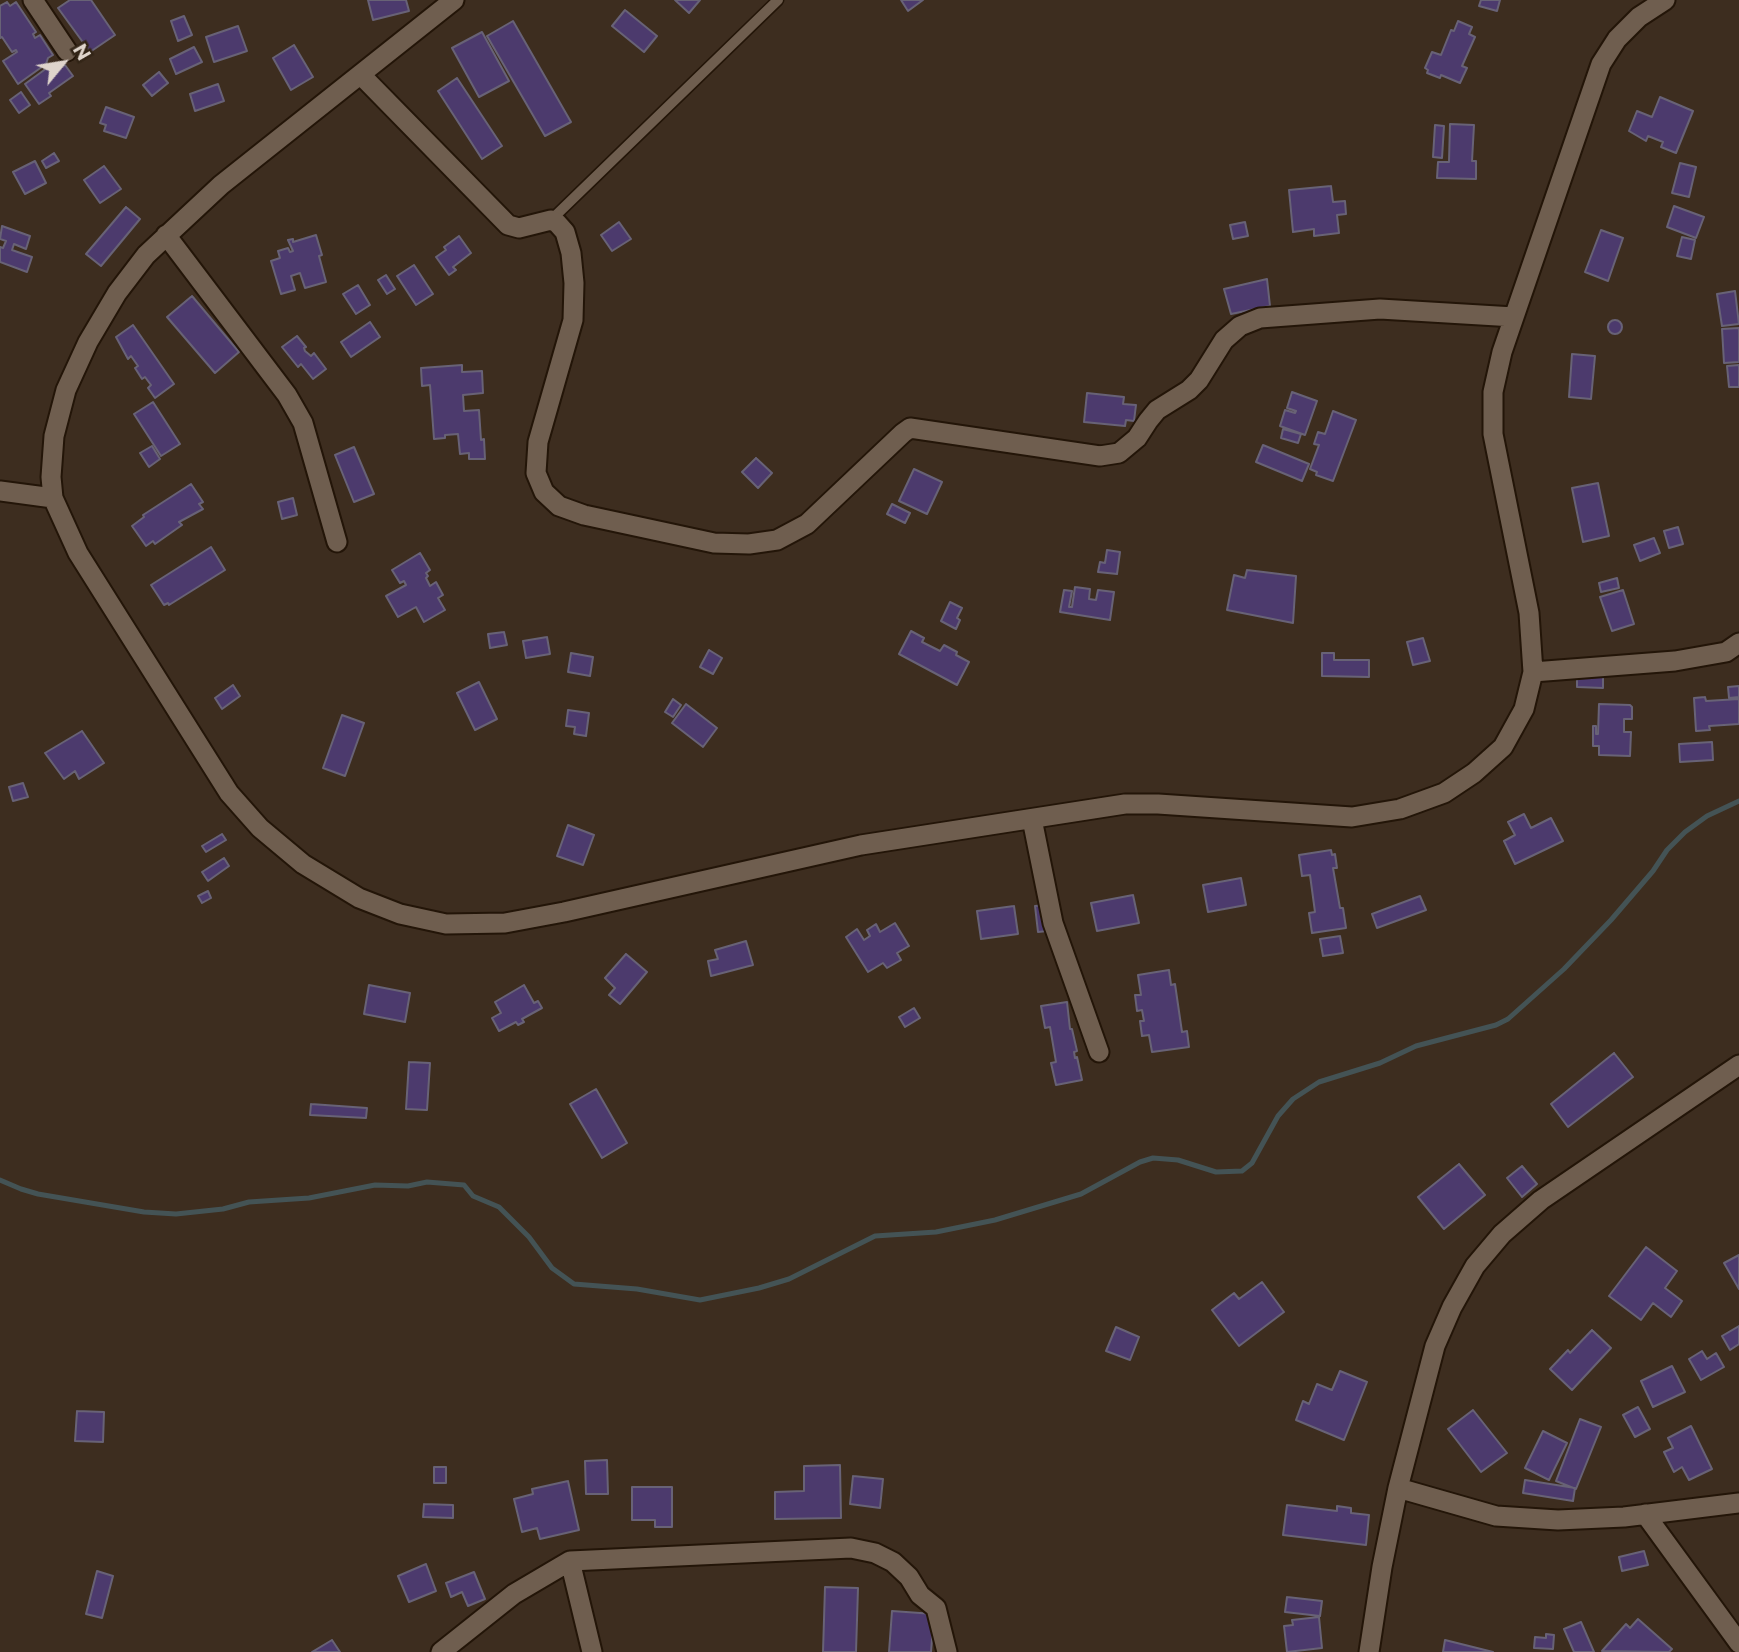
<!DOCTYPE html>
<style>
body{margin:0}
#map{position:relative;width:1739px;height:1652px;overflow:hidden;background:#3d2d1f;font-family:Montserrat,sans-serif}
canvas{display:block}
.north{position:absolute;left:28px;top:28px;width:70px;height:70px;-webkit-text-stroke:5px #322416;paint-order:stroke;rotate:60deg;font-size:19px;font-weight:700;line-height:28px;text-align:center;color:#dfd5cc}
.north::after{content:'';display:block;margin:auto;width:24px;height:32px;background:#dfd5cc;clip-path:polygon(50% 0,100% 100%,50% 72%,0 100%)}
</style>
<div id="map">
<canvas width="1739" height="1652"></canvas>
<div class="north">N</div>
</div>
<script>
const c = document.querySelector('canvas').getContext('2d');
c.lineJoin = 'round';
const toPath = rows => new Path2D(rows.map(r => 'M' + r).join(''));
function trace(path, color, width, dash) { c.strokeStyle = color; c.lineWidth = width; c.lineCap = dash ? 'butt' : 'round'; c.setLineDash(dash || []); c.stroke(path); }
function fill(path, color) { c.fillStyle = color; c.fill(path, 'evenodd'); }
trace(toPath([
 [0,1180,21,1189,38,1194,144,1212,176,1214,223,1209,249,1202,309,1198,375,1185,408,1186,427,1182,464,1185,473,1196,499,1207,529,1237,552,1268,574,1284,637,1289,700,1300,759,1288,789,1279,875,1236,936,1232,995,1220,1081,1194,1140,1162,1153,1158,1178,1160,1216,1172,1242,1171,1252,1163,1278,1116,1293,1099,1319,1082,1380,1063,1416,1046,1496,1025,1508,1019,1564,969,1611,920,1653,871,1667,850,1685,832,1707,816,1739,801]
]), '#445355', 5);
const building = toPath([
 [70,0,91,0,115,35,90,52,58,8,70,0],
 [368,0,406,0,409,11,373,20,368,0],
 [675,0,700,0,689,13,675,0],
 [901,0,923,0,908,11,901,0],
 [1481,0,1500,0,1497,11,1479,6,1481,0],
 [7,2,10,6,16,2,36,32,33,34,35,38,40,35,53,55,48,58,46,64,18,84,3,61,17,52,16,50,12,52,2,37,0,38,0,6,7,2],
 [625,10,657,36,644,52,612,26,625,10],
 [184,16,192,35,178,41,171,21,184,16],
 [513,21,571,122,545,136,487,36,513,21],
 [1458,21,1472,27,1469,34,1475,37,1462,66,1467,68,1460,83,1441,75,1440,78,1427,73,1428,70,1425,68,1432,52,1441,55,1451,30,1454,31,1458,21],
 [238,26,247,51,214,62,206,37,238,26],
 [482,32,509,81,479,97,452,48,482,32],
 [294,45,313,77,291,90,273,58,294,45],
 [194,47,202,62,176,74,170,59,194,47],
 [51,65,56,71,65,65,73,76,49,93,51,96,39,104,25,84,51,65],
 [159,72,168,83,152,96,143,85,159,72],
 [457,78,502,146,482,159,438,91,457,78],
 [218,84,224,101,195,111,190,94,218,84],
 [21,92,30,105,19,113,10,100,21,92],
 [1660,97,1693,111,1676,153,1661,147,1663,142,1648,136,1646,141,1629,131,1637,111,1652,117,1660,97],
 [106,107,134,117,126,138,104,131,106,125,100,123,106,107],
 [1450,124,1474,125,1472,161,1476,161,1476,179,1437,178,1438,162,1449,162,1450,124],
 [1435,125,1444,126,1442,158,1433,157,1435,125],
 [54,153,59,161,46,168,42,161,54,153],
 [35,161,46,183,25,194,13,172,35,161],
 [1680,163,1696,167,1689,197,1672,193,1680,163],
 [104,166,121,189,100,203,84,180,104,166],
 [1331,186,1333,202,1345,201,1346,214,1337,215,1339,233,1314,236,1314,229,1293,232,1289,190,1331,186],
 [1674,206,1704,217,1696,238,1667,227,1674,206],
 [126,207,140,219,101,266,86,254,126,207],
 [619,222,631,239,612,251,601,235,619,222],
 [1245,222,1248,236,1233,239,1230,225,1245,222],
 [2,226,30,236,26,249,14,244,12,250,32,257,27,272,0,262,0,247,3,248,6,241,0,239,2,226],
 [1601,230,1623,238,1608,281,1585,272,1601,230],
 [316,235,322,255,319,256,326,282,305,288,300,273,291,276,295,290,281,294,271,261,280,258,278,251,288,248,290,252,293,251,288,240,293,239,293,242,316,235],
 [459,236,471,253,453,267,456,270,449,275,436,257,446,250,444,247,459,236],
 [1682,237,1695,240,1691,259,1677,256,1682,237],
 [414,265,433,294,416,305,397,276,414,265],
 [386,275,395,289,387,294,378,280,386,275],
 [1267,279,1270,306,1231,314,1224,289,1267,279],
 [358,285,370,305,356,314,343,294,358,285],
 [1735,291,1739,324,1722,326,1717,294,1735,291],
 [192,296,239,352,215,373,167,317,192,296],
 '1608 327a7 7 0 1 1 14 0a7 7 0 1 1-14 0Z',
 [370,322,380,337,351,357,341,342,370,322],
 [133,325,174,384,155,398,148,388,151,385,145,377,142,379,135,368,138,366,131,356,128,359,116,337,133,325],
 [1739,328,1739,362,1724,363,1722,329,1739,328],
 [297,336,306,347,304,348,305,351,311,356,314,353,326,369,313,379,301,364,298,367,282,347,297,336],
 [1572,354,1595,356,1591,399,1569,397,1572,354],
 [462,365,462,372,482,371,483,393,463,395,464,411,479,410,481,440,484,439,485,459,469,459,469,453,460,454,458,434,445,435,445,438,434,439,430,385,422,386,421,368,462,365],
 [1739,365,1739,387,1729,387,1727,366,1739,365],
 [1292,392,1317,401,1305,435,1280,426,1285,410,1295,413,1296,411,1287,408,1292,392],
 [1087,393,1124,397,1123,404,1136,405,1134,421,1126,420,1125,426,1084,422,1087,393],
 [153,402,180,444,161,456,134,414,153,402],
 [1333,411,1356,420,1333,481,1316,475,1317,472,1310,469,1319,445,1314,444,1318,432,1325,434,1333,411],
 [1283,429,1301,434,1298,443,1281,438,1283,429],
 [1263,445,1309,464,1302,481,1256,462,1263,445],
 [152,446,160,459,149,467,140,453,152,446],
 [354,447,374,494,354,502,335,455,354,447],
 [756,458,772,473,758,488,742,472,756,458],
 [914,469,942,482,927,514,899,501,914,469],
 [1598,483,1609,536,1583,542,1572,488,1598,483],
 [191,484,203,502,199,504,203,509,179,522,182,525,155,544,153,541,146,546,132,526,144,517,143,515,191,484],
 [293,498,297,515,282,519,278,502,293,498],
 [892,504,910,513,905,523,887,514,892,504],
 [1678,527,1683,544,1669,548,1664,531,1678,527],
 [1654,538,1660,553,1640,561,1634,545,1654,538],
 [211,547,225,570,169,605,168,603,164,605,151,585,211,547],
 [1107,550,1120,552,1117,574,1098,572,1100,562,1105,563,1107,550],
 [420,553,430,570,426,573,428,576,426,578,430,586,436,582,443,595,438,598,445,610,424,622,416,607,398,617,386,596,406,585,404,581,400,583,392,570,420,553],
 [1247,570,1296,576,1293,623,1227,610,1234,575,1245,578,1247,570],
 [1617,578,1619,588,1601,592,1599,583,1617,578],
 [1075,587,1090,589,1089,599,1096,600,1098,590,1114,592,1110,620,1060,612,1064,590,1072,591,1069,607,1072,607,1075,587],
 [1623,590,1634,624,1612,631,1600,597,1623,590],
 [950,602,962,608,957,618,960,620,956,629,941,621,950,602],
 [911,631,924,638,922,642,940,651,944,645,957,652,956,655,969,662,957,685,899,654,911,631],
 [504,632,507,645,490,648,488,634,504,632],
 [547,637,550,654,526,658,523,641,547,637],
 [1423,638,1430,661,1413,665,1407,642,1423,638],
 [709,650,722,658,713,674,700,667,709,650],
 [571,653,593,657,590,676,568,672,571,653],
 [1322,653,1334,653,1334,660,1369,660,1369,677,1322,676,1322,653],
 [1577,672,1603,672,1603,688,1577,687,1577,672],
 [479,682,497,719,475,730,457,693,479,682],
 [233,685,240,696,222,709,215,698,233,685],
 [1739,686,1739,697,1729,698,1728,687,1739,686],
 [1705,697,1706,701,1739,699,1739,724,1709,726,1710,730,1696,731,1694,698,1705,697],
 [673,699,681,705,673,717,665,712,673,699],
 [686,704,717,728,703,747,672,723,686,704],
 [1599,704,1630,705,1632,707,1632,719,1624,719,1624,732,1631,732,1630,756,1599,755,1599,746,1593,746,1593,726,1596,726,1596,734,1598,734,1599,704],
 [568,710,589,713,586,736,574,734,575,727,566,726,568,710],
 [342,715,364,723,345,776,323,768,342,715],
 [82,731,104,763,79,779,75,771,64,779,45,753,82,731],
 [1712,742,1713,760,1680,762,1679,744,1712,742],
 [23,783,28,797,13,801,9,787,23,783],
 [1524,814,1531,828,1551,818,1563,841,1515,864,1504,841,1515,835,1508,822,1524,814],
 [568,825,594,835,583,865,557,856,568,825],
 [222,834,226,840,206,852,202,846,222,834],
 [1331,850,1332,855,1335,854,1337,868,1333,868,1340,908,1343,908,1346,928,1312,933,1309,913,1315,912,1310,875,1302,876,1299,855,1331,850],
 [224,858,229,866,208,881,202,872,224,858],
 [1241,878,1246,905,1208,912,1203,885,1241,878],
 [208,891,211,898,202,903,198,896,208,891],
 [1133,895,1139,923,1097,931,1091,903,1133,895],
 [1420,896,1426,910,1377,928,1372,914,1420,896],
 [1053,904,1056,930,1038,932,1035,906,1053,904],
 [1014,906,1018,934,981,939,977,911,1014,906],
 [895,923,909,946,897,953,901,960,887,968,883,963,868,972,846,937,857,929,864,940,870,936,867,930,876,924,880,932,895,923],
 [1340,936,1343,953,1323,956,1320,939,1340,936],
 [746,941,753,965,711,976,708,961,718,959,715,950,746,941],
 [626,954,647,972,620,1004,609,995,615,988,605,978,626,954],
 [1169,970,1171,985,1175,984,1182,1032,1187,1031,1189,1047,1152,1052,1149,1035,1142,1036,1140,1021,1144,1021,1142,1010,1137,1011,1135,995,1141,995,1138,975,1169,970],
 [369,985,410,993,405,1022,364,1014,369,985],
 [524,985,534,1003,538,1001,542,1008,522,1019,524,1022,518,1025,516,1022,499,1031,492,1018,501,1013,495,1002,524,985],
 [1067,1002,1070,1029,1072,1029,1077,1051,1074,1052,1075,1058,1077,1057,1082,1080,1056,1085,1051,1063,1056,1062,1050,1027,1045,1028,1041,1006,1067,1002],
 [914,1008,920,1018,905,1027,899,1017,914,1008],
 [1614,1053,1633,1077,1568,1127,1551,1104,1614,1053],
 [409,1062,430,1063,427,1110,406,1109,409,1062],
 [596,1089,627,1143,602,1158,570,1104,596,1089],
 [311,1104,367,1108,366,1118,310,1115,311,1104],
 [1459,1164,1485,1195,1444,1229,1418,1197,1459,1164],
 [1522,1166,1537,1184,1522,1197,1507,1178,1522,1166],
 [1646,1247,1677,1271,1665,1288,1682,1301,1671,1317,1653,1303,1641,1320,1609,1296,1646,1247],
 [1739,1255,1739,1289,1724,1263,1739,1255],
 [1262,1282,1284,1312,1239,1346,1212,1310,1234,1293,1239,1299,1262,1282],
 [1739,1326,1739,1344,1730,1350,1722,1336,1739,1326],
 [1116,1327,1139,1337,1130,1360,1106,1351,1116,1327],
 [1592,1330,1611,1348,1572,1390,1550,1369,1568,1350,1570,1353,1592,1330],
 [1702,1351,1707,1359,1716,1353,1724,1367,1701,1380,1689,1359,1702,1351],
 [1672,1366,1685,1392,1653,1407,1641,1381,1672,1366],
 [1340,1371,1367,1382,1344,1440,1296,1420,1303,1401,1309,1404,1317,1384,1332,1390,1340,1371],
 [1638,1407,1650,1429,1635,1437,1623,1415,1638,1407],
 [1473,1410,1507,1453,1481,1472,1448,1429,1473,1410],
 [77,1411,104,1412,103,1442,75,1441,77,1411],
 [1580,1419,1601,1427,1576,1489,1556,1481,1580,1419],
 [1691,1426,1712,1469,1689,1480,1682,1467,1674,1472,1664,1452,1673,1448,1668,1438,1691,1426],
 [1543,1431,1567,1443,1549,1480,1525,1468,1543,1431],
 [607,1460,608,1494,586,1494,585,1461,607,1460],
 [840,1465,841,1518,775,1519,775,1492,804,1491,804,1466,840,1465],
 [434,1467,446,1467,446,1483,434,1483,434,1467],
 [853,1476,883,1479,880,1508,850,1504,853,1476],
 [1525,1480,1575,1488,1573,1501,1523,1493,1525,1480],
 [568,1481,579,1530,540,1539,537,1528,522,1532,514,1499,533,1494,532,1489,568,1481],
 [632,1487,672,1487,672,1527,655,1527,655,1520,632,1520,632,1487],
 [424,1504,453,1505,453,1518,423,1517,424,1504],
 [1287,1505,1337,1511,1337,1506,1351,1508,1351,1513,1369,1515,1366,1545,1283,1535,1287,1505],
 [1644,1551,1648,1565,1622,1571,1619,1557,1644,1551],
 [426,1564,436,1591,409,1602,398,1576,426,1564],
 [97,1571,113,1576,102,1618,86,1614,97,1571],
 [474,1572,485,1599,468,1606,462,1592,451,1597,446,1583,474,1572],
 [825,1587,858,1588,856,1652,823,1652,825,1587],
 [1287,1597,1322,1601,1320,1616,1285,1612,1287,1597],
 [892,1611,934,1614,931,1652,889,1652,892,1611],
 [1319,1617,1322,1648,1287,1652,1284,1626,1293,1625,1292,1620,1319,1617],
 [1638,1619,1672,1649,1669,1652,1602,1651,1626,1624,1630,1628,1638,1619],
 [1581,1622,1594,1652,1574,1652,1564,1629,1581,1622],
 [1546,1634,1554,1635,1553,1649,1534,1648,1535,1637,1546,1638,1546,1634],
 [332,1640,340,1652,312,1652,332,1640],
 [1445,1640,1493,1652,1443,1652,1445,1640]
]);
fill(building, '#4c3a6d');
trace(building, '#686276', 2);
const lane = toPath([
 [551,220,778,0]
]);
const street = toPath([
 [33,0,67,51],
 [454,0,221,185,146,255,117,293,88,342,66,390,54,436,51,477,53,498,78,553,229,793,260,828,303,864,359,898,400,914,446,924,505,923,564,912,861,845,1125,804,1158,804,1352,817,1400,809,1444,793,1474,773,1503,747,1524,709,1533,672,1529,613,1493,434,1493,392,1502,352,1601,64,1617,39,1639,17,1665,0],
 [361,75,508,225,519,228,551,220,557,223,565,232,571,253,574,283,573,320,538,442,536,473,544,492,559,506,584,515,714,543,749,544,777,540,807,524,903,433,910,428,1100,456,1119,453,1137,438,1148,421,1157,410,1189,390,1199,380,1224,340,1240,326,1260,318,1380,309,1514,317],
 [166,235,287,395,303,423,337,542],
 [0,491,53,498],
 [1533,672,1675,661,1726,652,1739,643],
 [1032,819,1053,923,1099,1052],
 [1398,1488,1496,1516,1558,1520,1624,1517,1739,1503],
 [1645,1514,1739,1643],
 [570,1561,592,1652],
 [441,1652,514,1594,570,1561,851,1548,875,1553,893,1562,909,1577,920,1595,936,1608,947,1652],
 [1369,1652,1382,1567,1398,1488,1435,1346,1452,1307,1475,1266,1502,1234,1541,1200,1739,1065]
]);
trace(lane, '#231508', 13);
trace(street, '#231508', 23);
trace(lane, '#6f5e4f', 10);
trace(street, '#6f5e4f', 19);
</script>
